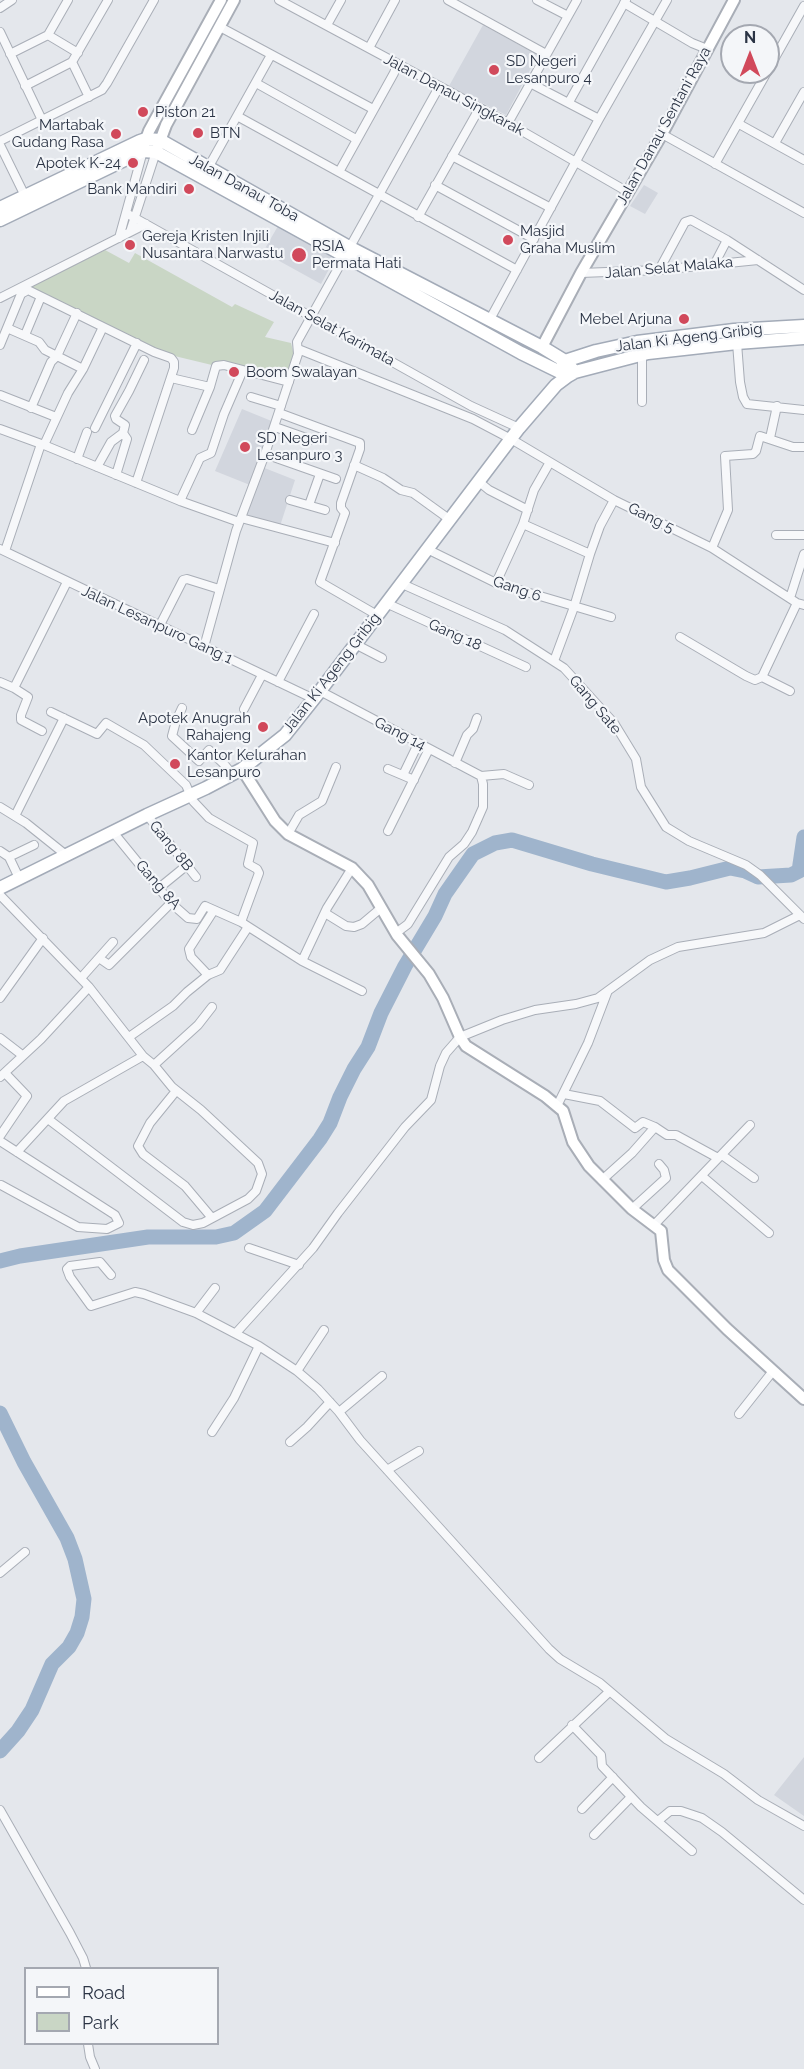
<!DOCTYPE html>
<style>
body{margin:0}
#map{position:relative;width:804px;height:2069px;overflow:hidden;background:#e4e7ec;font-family:Raleway,sans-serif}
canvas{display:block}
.legend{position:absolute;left:24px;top:1967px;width:195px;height:78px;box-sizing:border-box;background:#f4f6f9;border:2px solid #a4a8b1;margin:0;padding:8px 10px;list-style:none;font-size:18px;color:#2b3445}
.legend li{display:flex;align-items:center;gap:12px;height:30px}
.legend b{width:30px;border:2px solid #a4a8b1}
.north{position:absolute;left:720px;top:24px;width:60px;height:60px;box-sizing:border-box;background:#f4f6f9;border:2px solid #a4a8b1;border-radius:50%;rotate:0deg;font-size:16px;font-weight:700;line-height:24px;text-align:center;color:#2b3445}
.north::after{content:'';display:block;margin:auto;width:21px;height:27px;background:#d1495b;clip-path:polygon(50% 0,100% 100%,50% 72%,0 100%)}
</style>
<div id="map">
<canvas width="804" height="2069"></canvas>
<ul class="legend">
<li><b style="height:8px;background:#fff"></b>Road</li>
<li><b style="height:16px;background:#c9d6c5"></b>Park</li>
</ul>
<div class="north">N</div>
</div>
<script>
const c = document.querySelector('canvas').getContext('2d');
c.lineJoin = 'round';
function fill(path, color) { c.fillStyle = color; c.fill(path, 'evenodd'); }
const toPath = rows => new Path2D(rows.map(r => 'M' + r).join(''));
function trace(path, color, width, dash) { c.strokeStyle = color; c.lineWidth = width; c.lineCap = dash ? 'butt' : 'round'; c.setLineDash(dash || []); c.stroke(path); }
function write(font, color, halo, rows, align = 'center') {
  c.font = font + ' Raleway,sans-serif'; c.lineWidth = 4.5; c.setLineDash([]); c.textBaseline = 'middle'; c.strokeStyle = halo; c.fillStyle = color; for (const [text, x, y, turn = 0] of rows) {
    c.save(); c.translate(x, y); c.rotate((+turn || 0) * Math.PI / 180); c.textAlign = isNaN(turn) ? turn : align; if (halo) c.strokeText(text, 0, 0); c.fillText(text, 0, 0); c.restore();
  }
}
fill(toPath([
 [483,25,538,55,506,115,449,86],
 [644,185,658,193,645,214,630,206],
 [278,226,335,258,321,284,263,252],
 [242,409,274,422,250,485,215,471],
 [262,467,295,480,280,526,244,517],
 [804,1757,804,1816,774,1795]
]), '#d2d6de');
fill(toPath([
 [105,250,129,263,135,253,232,307,235,304,274,322,265,337,291,343,294,355,286,380,245,373,158,352,26,288]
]), '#c9d6c5');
trace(toPath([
 [0,1261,20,1256,148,1237,216,1237,234,1233,265,1211,320,1139,330,1123,340,1097,354,1069,368,1047,381,1013,405,966,435,916,445,894,473,854,495,843,512,840,592,864,666,882,690,878,730,868,745,871,758,877,791,875,799,871,804,837],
 [0,1413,24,1462,67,1538,75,1559,84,1599,82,1617,77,1633,69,1647,52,1664,32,1710,18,1731,0,1751]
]), '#9fb4cc', 15);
const street = toPath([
 [279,0,508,123,628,192],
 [448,0,546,54],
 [537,0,568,16],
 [624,3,692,43,707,49],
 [0,8,12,0],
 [327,25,341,0],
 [220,27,373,109],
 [0,32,42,120],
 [48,35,78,53],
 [369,48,395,0],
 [10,54,48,35,68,0],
 [72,62,89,97],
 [768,70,804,6],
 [256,83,356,139],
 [530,83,599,119],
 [25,86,72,62,108,0],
 [569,102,626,0],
 [237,116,517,270],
 [508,123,577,0],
 [739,124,804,160],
 [662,134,804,213],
 [0,141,102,90,107,83,154,0],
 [775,143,804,92],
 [0,145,25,196],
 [452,156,551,208],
 [715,164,767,72],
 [208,168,271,55],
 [339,172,394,73,397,64],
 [435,185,534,239],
 [126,213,471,406,519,428],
 [418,217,479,109],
 [130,232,156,152],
 [119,238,143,151],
 [714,265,727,240],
 [659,270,685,222,691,220,727,240,804,290],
 [581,273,659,270,758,260],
 [0,298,146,224],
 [489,321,599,119,667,0],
 [7,328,39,342,45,350,83,369],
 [25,335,40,299],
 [737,343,740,382,743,397,747,404,804,410],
 [0,345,21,294,28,290,154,352,171,358,174,362,174,368,136,483],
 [298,349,473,419,511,439,614,500,712,548,797,603,804,605],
 [171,378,210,387,216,366,224,365,243,370],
 [0,395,56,417],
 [251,397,281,406],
 [642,402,642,355],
 [31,408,51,362,57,356,77,313],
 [279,413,360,443,360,449,341,503,341,508,345,513,320,582,377,615],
 [275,427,312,440],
 [95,428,137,343],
 [0,429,44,445,180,501,239,522],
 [192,430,210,387],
 [770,438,777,406],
 [44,445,68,393,83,369,103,327],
 [265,454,336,479],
 [77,459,87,432],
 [354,465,383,478,401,490,413,493,449,519],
 [97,467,111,442,123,433],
 [116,475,127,439,123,433,125,425,116,419,115,416,129,391,144,360],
 [478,481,489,490,528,510],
 [290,500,325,510],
 [180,501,200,458,211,453,224,414,243,370,289,382],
 [309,505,320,474],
 [241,518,335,543],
 [523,524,590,554],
 [776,535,804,535],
 [712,548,728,510,725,456,753,454,756,451,760,436,793,447,804,447],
 [0,549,314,699],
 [427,549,496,583,611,617],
 [5,551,41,444],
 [400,583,505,630,564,668,614,723,636,759,641,787,666,827,689,841,746,865,760,875,804,919],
 [496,583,523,524,534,490,550,462],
 [790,598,804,554],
 [386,603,526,667],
 [160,625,183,580,187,579,219,589],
 [680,637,746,676,755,680,762,677,790,691],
 [355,644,382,658],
 [204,647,236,531,265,454,298,354,297,342,439,87],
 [554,661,574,607,590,554,600,526,614,500],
 [762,677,797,603],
 [0,682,14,688,67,582],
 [278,682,314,614],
 [14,688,28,697,21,715,21,720,42,731],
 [320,691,481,776],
 [182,708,176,721,172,736,199,761,209,750,224,764,232,774],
 [244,709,262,675],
 [51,712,97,734,106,723,144,745,186,785,193,801,209,818,253,843,248,864,257,869,259,873,241,922,302,961,362,991],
 [455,763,467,735,473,729,477,718],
 [388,769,414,780],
 [403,775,418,744],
 [481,776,504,774,529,785],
 [0,807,26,823,66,855],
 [147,815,196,877],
 [15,816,64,718],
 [388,831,429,749],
 [113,832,171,903,188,918,197,919,205,906,241,922],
 [288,834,299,815,322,801,336,767],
 [0,851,9,857,19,878],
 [9,857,34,845],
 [159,888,186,866],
 [0,895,89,987,143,1056],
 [325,913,346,926,354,927,362,924,381,908],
 [396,933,408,924,449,857,464,844,472,832,483,807,483,784,481,776],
 [99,958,109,965,171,903],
 [302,961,327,908,352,868],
 [208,975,191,957,189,949,214,910],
 [81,978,113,942],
 [0,998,43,938],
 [129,1037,173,1006,187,992,208,975,220,970,248,927],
 [0,1038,22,1055],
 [0,1077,41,1039,89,987],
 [176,1091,150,1123,138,1146,143,1154,185,1186,212,1218],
 [564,1094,600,1101,635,1128,643,1122,655,1127],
 [557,1106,588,1043,607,993],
 [48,1119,183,1222,193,1225,203,1223,248,1199,256,1191,262,1174,258,1163,201,1110,172,1087,154,1065],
 [0,1136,27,1096,5,1073],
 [0,1141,115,1215,119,1223,107,1229,78,1227,1,1185],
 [17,1152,64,1101,143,1056,154,1065,198,1025,212,1007],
 [722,1155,754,1178],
 [702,1176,769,1233],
 [602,1180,632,1153,655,1127,667,1135,676,1135,718,1158],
 [632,1209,666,1178,664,1170,659,1164],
 [654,1225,750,1125],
 [249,1248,299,1265],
 [111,1275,100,1262,70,1266,67,1269,70,1277,91,1306,135,1292,144,1294,196,1313,259,1346,297,1371,318,1389,339,1412,360,1440,549,1649,560,1659,600,1683,666,1739,724,1774,758,1800,804,1826],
 [196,1313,215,1288],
 [236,1333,313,1248,338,1213,405,1127,431,1100,440,1066,446,1053,460,1037,502,1020,535,1010,576,1004,598,998,650,960,678,947,764,933,800,915],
 [297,1371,324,1330],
 [339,1412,382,1376],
 [739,1414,773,1371],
 [212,1432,234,1398,259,1346],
 [290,1442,307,1427,330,1402],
 [387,1470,419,1451],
 [0,1573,25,1552],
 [572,1725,601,1755,602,1766,641,1807,692,1851],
 [539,1758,609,1692],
 [582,1809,613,1777],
 [0,1810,70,1933,83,1958,86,1968],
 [658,1821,670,1811,681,1811,702,1818,722,1832,804,1900],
 [594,1835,631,1797],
 [88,2044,90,2057,95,2069]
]);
const secondary = toPath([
 [144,145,149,131,221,0],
 [156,152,166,125,234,0],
 [542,347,581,273,662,134,734,0],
 [242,769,275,821,288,834,352,868,368,885,397,935,429,974,443,998,460,1037,466,1046,545,1096,563,1111,573,1142,589,1166,632,1209,661,1231,664,1260,668,1270,727,1329,804,1399]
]);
const primary = toPath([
 [0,208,140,141,146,139,160,140,349,247,542,347,565,361,575,372],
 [0,220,143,151,156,152,521,353,568,376],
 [562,367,565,361,596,351,637,342,734,330,804,326],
 [0,888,147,815,206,788,242,769,285,735,320,691,519,428,556,385,568,376,575,372,648,353,737,343,804,338]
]);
trace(street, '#a9aeb7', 10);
trace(secondary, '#a9aeb7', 14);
trace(primary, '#a3abb8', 15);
trace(street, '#f7f8fa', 8);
trace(secondary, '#fff', 10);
trace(primary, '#fff', 12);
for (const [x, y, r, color] of [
 [494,70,6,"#d1495b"],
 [143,112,6,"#d1495b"],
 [198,133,6,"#d1495b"],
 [116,134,6,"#d1495b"],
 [133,163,6,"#d1495b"],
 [189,189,6,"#d1495b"],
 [508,240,6,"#d1495b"],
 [130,245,6,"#d1495b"],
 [299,255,8,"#d1495b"],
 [684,319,6,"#d1495b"],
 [234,372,6,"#d1495b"],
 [245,447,6,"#d1495b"],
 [263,727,6,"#d1495b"],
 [175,764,6,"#d1495b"]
]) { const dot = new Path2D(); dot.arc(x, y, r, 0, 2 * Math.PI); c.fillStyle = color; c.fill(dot); trace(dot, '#f4f6f9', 2); }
write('15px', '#2b3445', '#f4f6f9', [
 ["SD Negeri",506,61],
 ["Lesanpuro 4",506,78],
 ["Piston 21",155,112],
 ["Martabak",104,125,"right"],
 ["Gudang Rasa",104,142,"right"],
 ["BTN",210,133],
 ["Apotek K-24",121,163,"right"],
 ["Bank Mandiri",177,189,"right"],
 ["Masjid",520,231],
 ["Graha Muslim",520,248],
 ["Gereja Kristen Injili",142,236],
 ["Nusantara Narwastu",142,253],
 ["RSIA",312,246],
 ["Permata Hati",312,263],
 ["Mebel Arjuna",672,319,"right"],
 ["Boom Swalayan",246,372],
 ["SD Negeri",257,438],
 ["Lesanpuro 3",257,455],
 ["Apotek Anugrah",251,718,"right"],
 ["Rahajeng",251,735,"right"],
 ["Kantor Kelurahan",187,755],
 ["Lesanpuro",187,772]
], 'left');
write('15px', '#2b3445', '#f4f6f9', [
 ["Jalan Danau Singkarak",454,95,28],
 ["Jalan Danau Sentani Raya",664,126,-61],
 ["Jalan Danau Toba",244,188,29],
 ["Jalan Selat Malaka",669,268,-5],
 ["Jalan Selat Karimata",332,328,29],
 ["Jalan Ki Ageng Gribig",689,338,-7],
 ["Gang 5",651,518,26],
 ["Gang 6",517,589,19],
 ["Jalan Lesanpuro Gang 1",157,625,25],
 ["Gang 18",455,635,24],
 ["Jalan Ki Ageng Gribig",332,673,-52],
 ["Gang Sate",595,705,50],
 ["Gang 14",400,734,27],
 ["Gang 8B",171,846,51],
 ["Gang 8A",158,885,49]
]);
</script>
